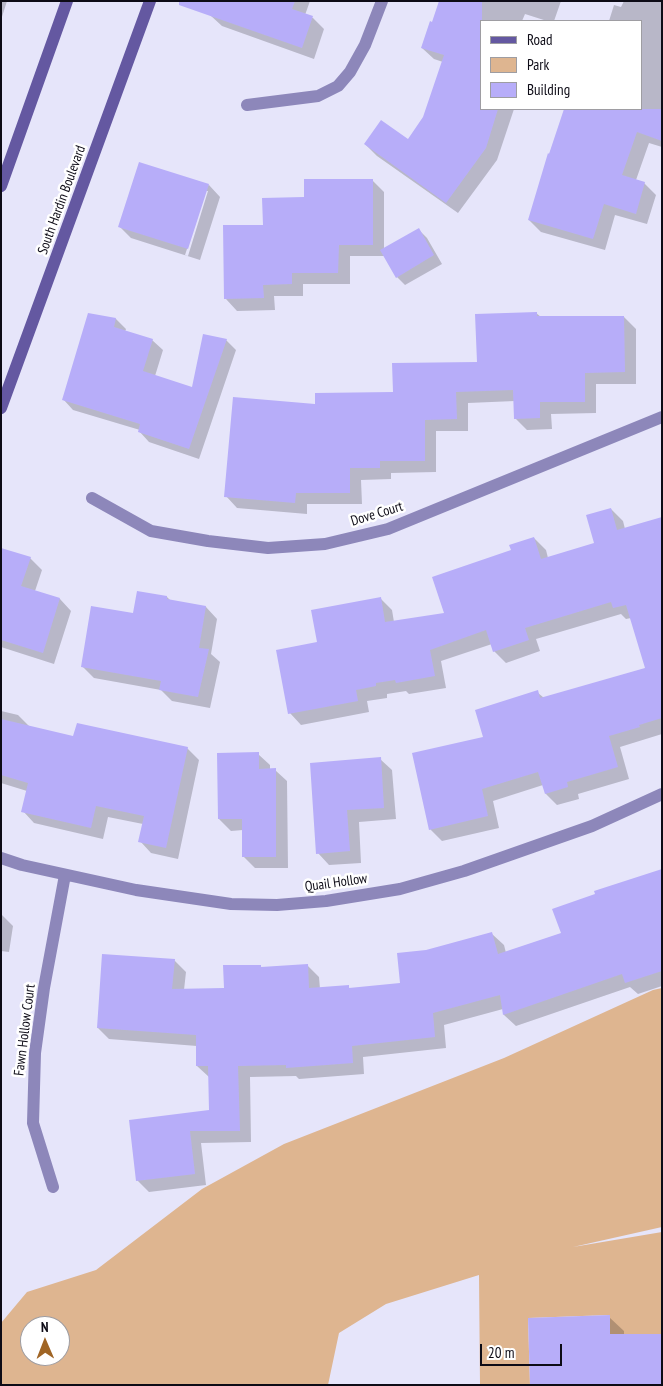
<!DOCTYPE html>
<style>
body{margin:0}
#map{position:relative;width:663px;height:1386px;overflow:hidden;background:#e6e5fa;font-family:"PT Sans Narrow",sans-serif}
canvas{display:block}
.frame{position:absolute;inset:0;border:2px solid #0d0b16;pointer-events:none}
.legend{position:absolute;left:480px;top:20px;width:162px;height:90px;box-sizing:border-box;background:#fff;border:1px solid #9e9da2;margin:0;padding:6px 9px;list-style:none;font-size:15px;color:#0d0b16}
.legend li{display:flex;align-items:center;gap:10px;height:25px}
.legend b{width:25px;border:1px solid #9e9da2}
.north{position:absolute;left:20px;top:1316px;width:50px;height:50px;box-sizing:border-box;background:#fff;border:1px solid #9e9da2;border-radius:50%;rotate:359deg;font-size:14px;font-weight:700;line-height:20px;text-align:center;color:#0d0b16}
.north::after{content:'';display:block;margin:auto;width:18px;height:22px;background:#a06525;clip-path:polygon(50% 0,100% 100%,50% 72%,0 100%)}
.scale{position:absolute;left:480px;top:1344px;width:82px;height:22px;box-sizing:border-box;border:2px solid #0d0b16;border-top:0;padding-left:6px;font-size:15px;line-height:18px;white-space:nowrap;color:#0d0b16;-webkit-text-stroke:4px #fff;paint-order:stroke}
</style>
<div id="map">
<canvas width="663" height="1386"></canvas>
<div class="frame"></div>
<ul class="legend">
<li><b style="height:6px;background:#6458a1"></b>Road</li>
<li><b style="height:14px;background:#deb590"></b>Park</li>
<li><b style="height:14px;background:#b7adf9"></b>Building</li>
</ul>
<div class="north">N</div>
<div class="scale">20 m</div>
</div>
<script>
const c = document.querySelector('canvas').getContext('2d');
c.lineJoin = 'round';
function fill(path, color) { c.fillStyle = color; c.fill(path, 'evenodd'); }
const toPath = rows => new Path2D(rows.map(r => 'M' + r).join(''));
function trace(path, color, width, dash) { c.strokeStyle = color; c.lineWidth = width; c.lineCap = dash ? 'butt' : 'round'; c.setLineDash(dash || []); c.stroke(path); }
function write(font, color, halo, rows, align = 'center') {
  c.font = font + ' "PT Sans Narrow",sans-serif'; c.lineWidth = 5; c.setLineDash([]); c.textBaseline = 'middle'; c.strokeStyle = halo; c.fillStyle = color; for (const [text, x, y, turn = 0] of rows) {
    c.save(); c.translate(x, y); c.rotate((+turn || 0) * Math.PI / 180); c.textAlign = isNaN(turn) ? turn : align; if (halo) c.strokeText(text, 0, 0); c.fillText(text, 0, 0); c.restore();
  }
}
fill(toPath([
 [662,988,662,1227,573,1247,662,1232,662,1334,610,1334,609,1315,528,1318,530,1385,480,1385,479,1275,386,1304,339,1333,328,1385,1,1385,1,1323,27,1292,96,1270,202,1189,284,1144,504,1058,653,990],
 [30,1326,60,1326,60,1356,30,1356]
]), '#deb590');
fill(toPath([
 [1,1,7,1,1,20],
 [215,1,310,1,305,15,313,18,324,29,314,59,222,26,210,15],
 [440,1,561,1,554,21,547,21,525,14,522,21,482,21,482,109,514,109,497,160,458,213,377,156,365,144,408,141,424,118,443,62,434,59,422,48,433,24],
 [624,1,662,1,662,147,649,143,636,180,644,183,656,195,647,224,615,215,605,250,541,232,529,220,549,155,566,109,642,109,642,21,609,21,614,5,621,7],
 [372,180,384,192,384,250,419,230,427,238,442,264,405,285,397,277,385,256,350,256,350,284,303,284,303,296,274,296,275,310,237,311,226,299,264,226,305,198],
 [209,185,220,197,200,260,131,238,119,226],
 [206,191,208,191,188,256,185,255],
 [536,313,541,317,624,317,636,329,636,384,596,384,596,413,551,414,552,429,527,430,515,418,515,401,468,403,468,431,436,431,436,472,391,473,391,479,361,480,362,504,307,504,307,514,237,508,226,496,316,406,394,393,479,363],
 [89,314,116,319,126,329,125,332,152,340,163,350,155,376,193,388,226,340,236,350,199,459,149,442,139,431,140,430,73,410,63,399],
 [611,509,623,521,625,529,662,521,662,734,620,747,629,779,578,794,579,799,557,805,546,794,543,785,493,801,499,828,442,841,430,829,485,738,537,692,544,698,647,668,631,618,626,619,621,614,536,639,540,651,506,663,494,651,492,644,441,661,446,688,409,694,406,691,387,694,387,698,367,701,369,712,301,725,290,713,319,643,381,599,392,610,394,622,446,614,512,551,534,538,546,550,548,558,596,544],
 [1,549,30,558,42,570,35,591,60,599,71,611,54,664,1,647],
 [167,597,171,601,206,607,217,619,211,654,220,662,210,708,172,701,161,690,94,678,82,666,134,615],
 [1,711,18,715,31,728,74,738,187,748,199,760,178,859,151,853,140,841,143,824,108,817,103,839,34,823,23,811,27,791,1,783],
 [258,754,270,765,270,770,275,770,287,781,288,868,255,868,243,856,243,830,231,831,219,819],
 [380,759,392,770,396,819,359,822,361,863,329,865,318,853],
 [662,872,662,986,638,994,630,987,516,1026,504,1015,503,1009,444,1025,446,1048,363,1057,364,1074,299,1079,296,1076,250,1077,251,1142,201,1143,206,1185,149,1192,137,1180,210,1111,209,1077,197,1066,197,1046,109,1039,98,1028,174,960,186,972,184,990,225,989,260,966,263,968,307,965,319,977,320,989,348,987,351,989,401,984,427,951,492,934,504,945,506,953,562,934],
 [1,914,13,926,9,952,1,951],
 [609,1317,624,1331,624,1335,531,1385]
]), '#0003');
fill(toPath([
 [179,1,295,1,292,9,313,16,302,48,179,5],
 [439,1,482,1,482,109,498,109,486,148,446,203,364,144,381,120,408,139,423,117,444,55,421,48,430,21,432,22],
 [564,109,662,109,662,141,637,132,622,175,645,182,636,214,604,204,593,239,528,220,548,153,549,154],
 [139,162,209,184,188,249,118,227],
 [304,179,373,179,373,245,339,245,338,273,292,273,292,284,263,285,264,298,224,299,223,225,263,225,262,198,304,197],
 [419,228,434,255,396,278,380,250],
 [537,312,537,316,624,316,625,372,585,373,585,402,540,402,540,418,514,419,513,390,456,392,457,419,425,420,425,461,380,461,380,468,350,468,350,493,296,493,295,503,224,497,233,397,315,404,315,393,393,392,392,363,477,362,475,314],
 [88,313,116,318,114,327,153,339,143,371,192,387,203,334,227,339,189,449,138,432,140,424,62,400],
 [611,508,617,530,662,517,662,718,639,725,640,727,609,736,618,767,567,782,568,787,545,794,538,772,482,789,488,816,429,830,412,753,483,737,475,710,538,690,540,698,645,668,626,605,613,608,611,602,525,628,529,640,493,652,486,630,430,650,435,676,396,683,395,680,376,683,376,686,356,690,358,701,288,714,276,650,317,642,311,610,381,597,385,622,444,613,432,577,511,550,509,545,534,537,541,559,594,543,586,515],
 [1,548,31,557,21,586,60,598,43,653,1,640],
 [137,591,167,596,167,599,206,606,199,648,209,649,198,697,159,690,161,681,81,667,91,606,133,613],
 [1,719,73,736,77,723,188,747,166,848,138,842,144,816,96,806,91,828,21,812,28,783,1,775],
 [259,752,259,769,276,768,276,857,242,857,242,819,218,819,217,753],
 [381,757,384,808,347,810,350,851,316,854,310,763],
 [662,869,662,971,625,983,622,974,503,1015,500,995,433,1013,435,1037,352,1046,353,1063,286,1068,286,1065,238,1066,240,1131,190,1131,195,1174,136,1181,129,1120,209,1110,208,1066,196,1066,196,1035,97,1028,102,954,175,959,172,989,224,988,223,965,261,965,261,967,308,964,309,988,349,985,349,988,400,983,397,953,426,950,492,932,498,954,561,933,552,909,595,894,594,891],
 [610,1315,610,1334,662,1334,662,1385,530,1385,528,1318]
]), '#b7adf9');
trace(toPath([
 [247,105,318,96,338,86,350,72,365,45,382,1],
 [92,498,151,531,208,541,268,548,325,544,388,529,662,417],
 [1,858,22,865,136,890,231,904,277,905,326,901,400,889,464,871,592,826,662,794],
 [53,1187,33,1123,35,1053,44,988,65,875]
]), '#8d87ba', 12);
trace(toPath([
 [1,186,67,1],
 [1,408,150,1]
]), '#6458a1', 12);
write('14px', '#0d0b16', '#fff', [
 ["South Hardin Boulevard",62,200,-70],
 ["Dove Court",377,514,-17],
 ["Quail Hollow",336,883,-8],
 ["Fawn Hollow Court",25,1030,-83]
]);
</script>
